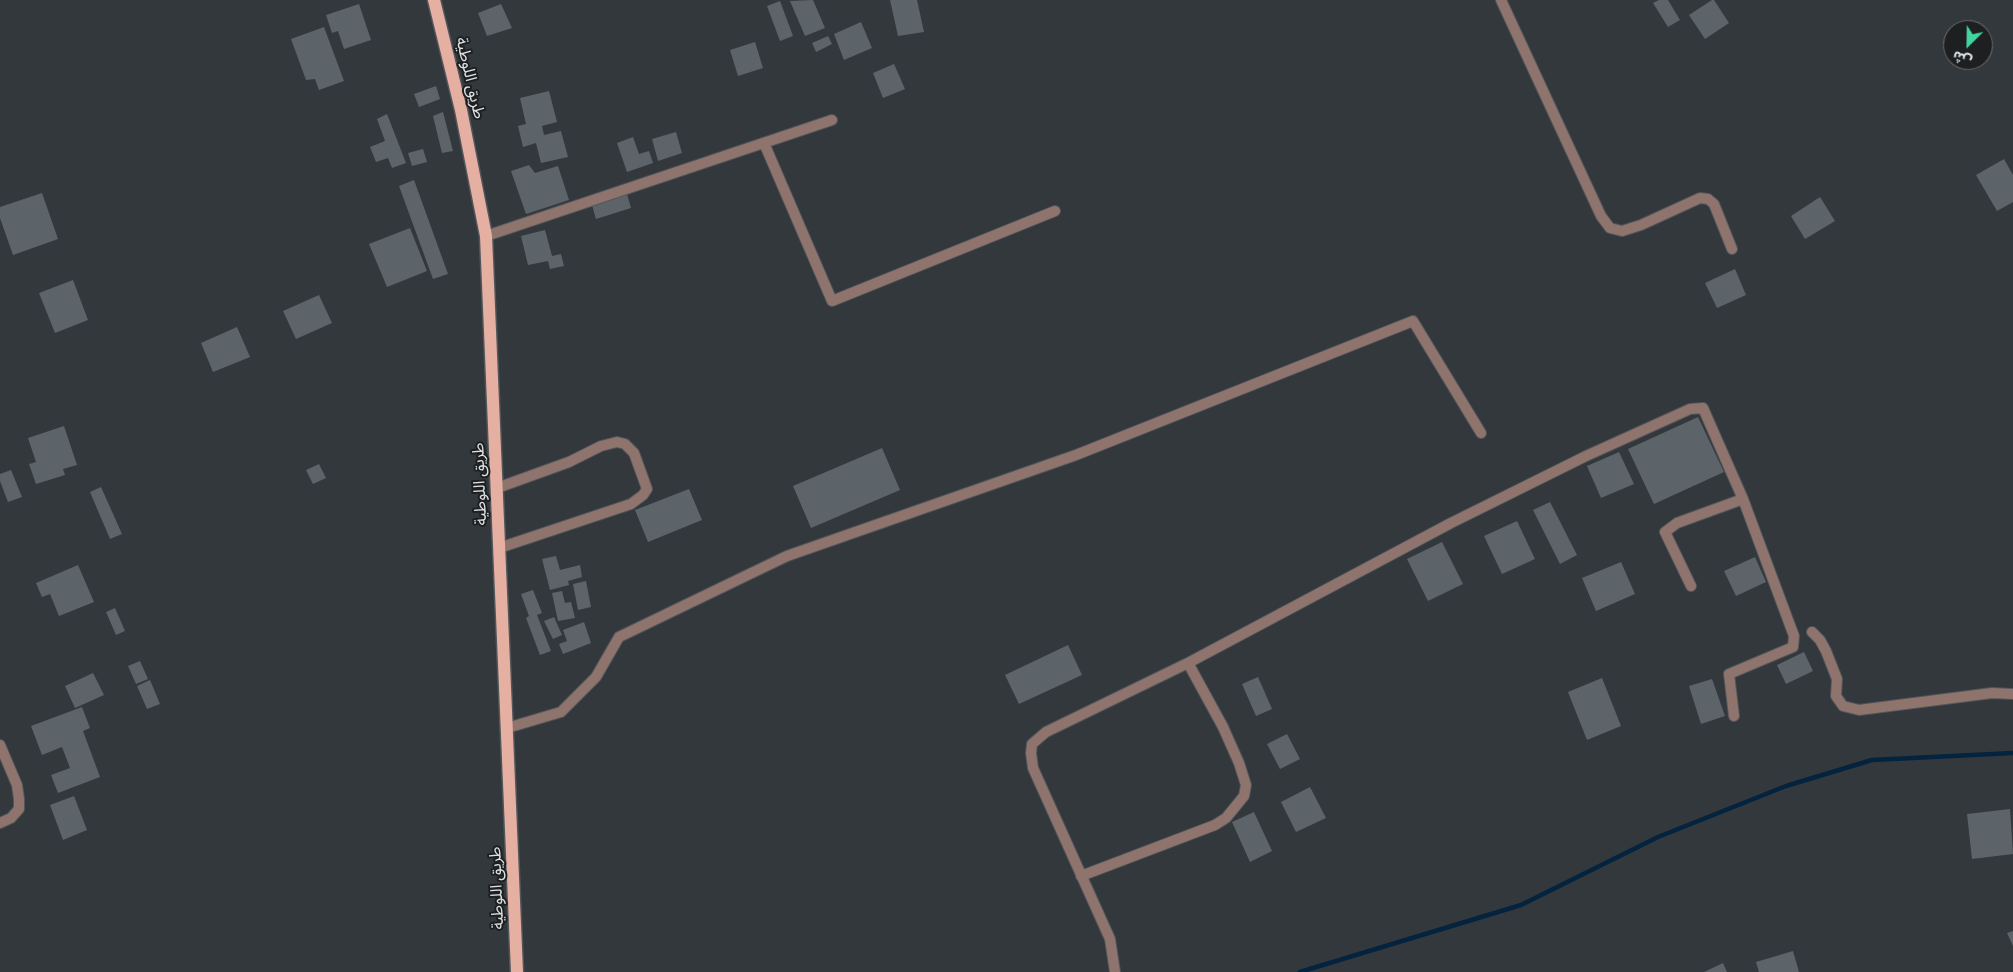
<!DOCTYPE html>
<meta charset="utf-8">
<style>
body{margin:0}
#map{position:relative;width:2013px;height:972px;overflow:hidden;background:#33383d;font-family:Karla,"Noto Sans Arabic",sans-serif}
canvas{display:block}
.north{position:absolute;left:1943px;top:20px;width:50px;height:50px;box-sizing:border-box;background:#1d1f21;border:1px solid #6a6d6f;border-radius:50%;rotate:203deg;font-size:14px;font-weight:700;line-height:20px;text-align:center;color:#dde1e4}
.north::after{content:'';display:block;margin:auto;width:18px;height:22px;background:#43d4a0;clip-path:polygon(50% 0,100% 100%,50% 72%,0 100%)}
</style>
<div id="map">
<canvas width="2013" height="972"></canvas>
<div class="north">ش</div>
</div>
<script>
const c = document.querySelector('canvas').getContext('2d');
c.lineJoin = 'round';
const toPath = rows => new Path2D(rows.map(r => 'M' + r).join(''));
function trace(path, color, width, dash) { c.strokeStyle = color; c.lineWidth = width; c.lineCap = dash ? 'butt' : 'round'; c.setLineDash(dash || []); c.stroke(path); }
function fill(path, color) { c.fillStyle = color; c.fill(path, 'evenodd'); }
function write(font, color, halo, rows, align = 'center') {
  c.font = font + ' Karla,"Noto Sans Arabic",sans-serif'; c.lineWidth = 4; c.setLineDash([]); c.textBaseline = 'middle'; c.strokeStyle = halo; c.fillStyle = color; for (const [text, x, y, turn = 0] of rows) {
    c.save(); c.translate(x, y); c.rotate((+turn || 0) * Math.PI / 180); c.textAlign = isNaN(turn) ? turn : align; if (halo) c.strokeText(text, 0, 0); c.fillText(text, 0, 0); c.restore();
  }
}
trace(toPath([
 [1300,972,1521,905,1658,837,1786,786,1872,760,2013,753]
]), '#03233e', 4.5);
fill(toPath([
 [813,0,825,28,805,36,790,1],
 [890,0,917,0,924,32,898,36],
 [1659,0,1668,0,1680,20,1668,27,1653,3],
 [1712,0,1714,0,1729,23,1705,39,1689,15],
 [780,1,793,36,780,41,767,6],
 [359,4,371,40,344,49,338,31,332,33,326,15],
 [501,4,512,28,487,36,478,13],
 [861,22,872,48,844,60,834,34],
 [324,27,344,81,319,90,315,79,306,80,291,39],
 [828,36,832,44,816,52,812,43],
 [755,42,763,68,738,76,730,50],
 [894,64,905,89,883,98,873,73],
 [436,86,440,99,419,107,414,94],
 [549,91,557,122,542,126,544,135,561,131,568,157,541,163,536,143,523,147,518,126,526,124,520,98],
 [443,112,453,151,442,153,433,116],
 [387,114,406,163,392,168,388,158,376,162,370,147,385,141,377,119],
 [676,132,682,153,658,161,652,139],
 [633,137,639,154,649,151,653,163,627,172,617,143],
 [423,149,427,162,412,166,408,153],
 [2004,159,2013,175,2013,202,1997,211,1976,175],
 [529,165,535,173,558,166,569,200,526,214,511,171],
 [414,180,448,274,433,279,399,186],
 [42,193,58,239,13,255,0,218,0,207],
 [627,194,631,208,596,219,592,205],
 [1820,197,1835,221,1805,239,1791,216],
 [410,228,427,271,387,287,369,244],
 [545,230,552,256,561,254,564,266,550,269,548,261,528,265,521,236],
 [1735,269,1746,295,1717,308,1705,283],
 [73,280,88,320,55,333,39,293],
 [319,295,332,323,296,339,283,311],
 [237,327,250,357,213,372,201,343],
 [1698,417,1724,472,1654,504,1628,449],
 [64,426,77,465,63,469,65,475,36,484,29,464,36,462,28,438],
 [882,448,900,490,811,528,793,486],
 [1619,452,1634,484,1601,498,1587,466],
 [319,464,326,478,313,484,306,470],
 [11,470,22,497,8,502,0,481,0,474],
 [101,487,122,534,110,539,90,492],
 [689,489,702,520,648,542,635,510],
 [1550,502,1577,555,1560,564,1533,510],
 [1517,521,1535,559,1502,574,1484,536],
 [1442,542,1463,584,1428,601,1407,559],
 [556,556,560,570,580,565,582,577,568,581,569,585,550,590,542,559],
 [1755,557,1766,582,1736,596,1724,571],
 [1621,562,1635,594,1596,611,1582,578],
 [78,565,94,602,59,616,50,594,42,597,36,583],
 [586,581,591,607,578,610,573,584],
 [533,590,542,613,537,615,551,651,540,655,526,618,529,616,521,594],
 [562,591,565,603,571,602,575,618,558,621,552,593],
 [115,608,125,631,116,635,106,612],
 [554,617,562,635,553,639,544,621],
 [584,622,591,643,563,654,559,644,567,641,563,630],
 [1068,645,1082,675,1019,704,1005,675],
 [1804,652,1813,671,1786,684,1777,665],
 [140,661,148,679,136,684,128,666],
 [93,673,104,695,75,708,65,686],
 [1258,677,1272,709,1256,716,1242,684],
 [1602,678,1621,726,1587,740,1568,692],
 [1712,679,1725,716,1701,724,1689,686],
 [150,680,160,704,147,709,137,686],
 [82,707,90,728,83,731,100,777,58,793,51,775,70,768,62,747,42,755,31,726],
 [1287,734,1300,759,1280,769,1267,744],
 [1310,787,1326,818,1296,832,1281,802],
 [74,796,87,830,63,840,50,805],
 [2010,809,2013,854,1972,859,1967,814],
 [1254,812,1272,851,1250,862,1232,822],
 [2013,931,2013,946,2007,933],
 [1793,951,1799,972,1759,972,1756,962],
 [1723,963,1727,972,1704,972]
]), '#5d6469');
const minor = toPath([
 [1501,0,1601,216,1610,228,1622,231,1641,225,1700,198,1708,199,1714,204,1732,249],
 [764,143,832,301,1055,211],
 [486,236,832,120],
 [497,488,569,462,601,446,617,442,625,444,634,453,647,489,643,495,631,504,499,548],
 [1812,632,1820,640,1826,651,1837,679,1836,696,1843,706,1859,710,1992,693,2013,694],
 [1734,716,1729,674,1793,647,1794,636,1743,499],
 [507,728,561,712,596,677,619,637,787,556,1076,455,1413,321,1481,433],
 [0,745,17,785,19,799,19,809,11,818,0,823],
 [1081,876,1215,825,1226,818,1244,796,1246,785,1239,763,1223,727,1188,663],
 [1115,972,1110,939,1033,768,1031,753,1032,744,1046,732,1188,663,1451,523,1586,456,1690,409,1703,408,1743,499,1677,523,1665,532,1691,586]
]);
const primary = toPath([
 [434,0,461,110,486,236,517,972]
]);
trace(minor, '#52565b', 12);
trace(primary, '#52565b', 15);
trace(minor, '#8f746e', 10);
trace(primary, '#e5afa2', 12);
write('16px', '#dde1e4', '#1d1f21', [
 ["طريق اللوطية",470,78,77],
 ["طريق اللوطية",480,484,-92],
 ["طريق اللوطية",497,888,-92]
]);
</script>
